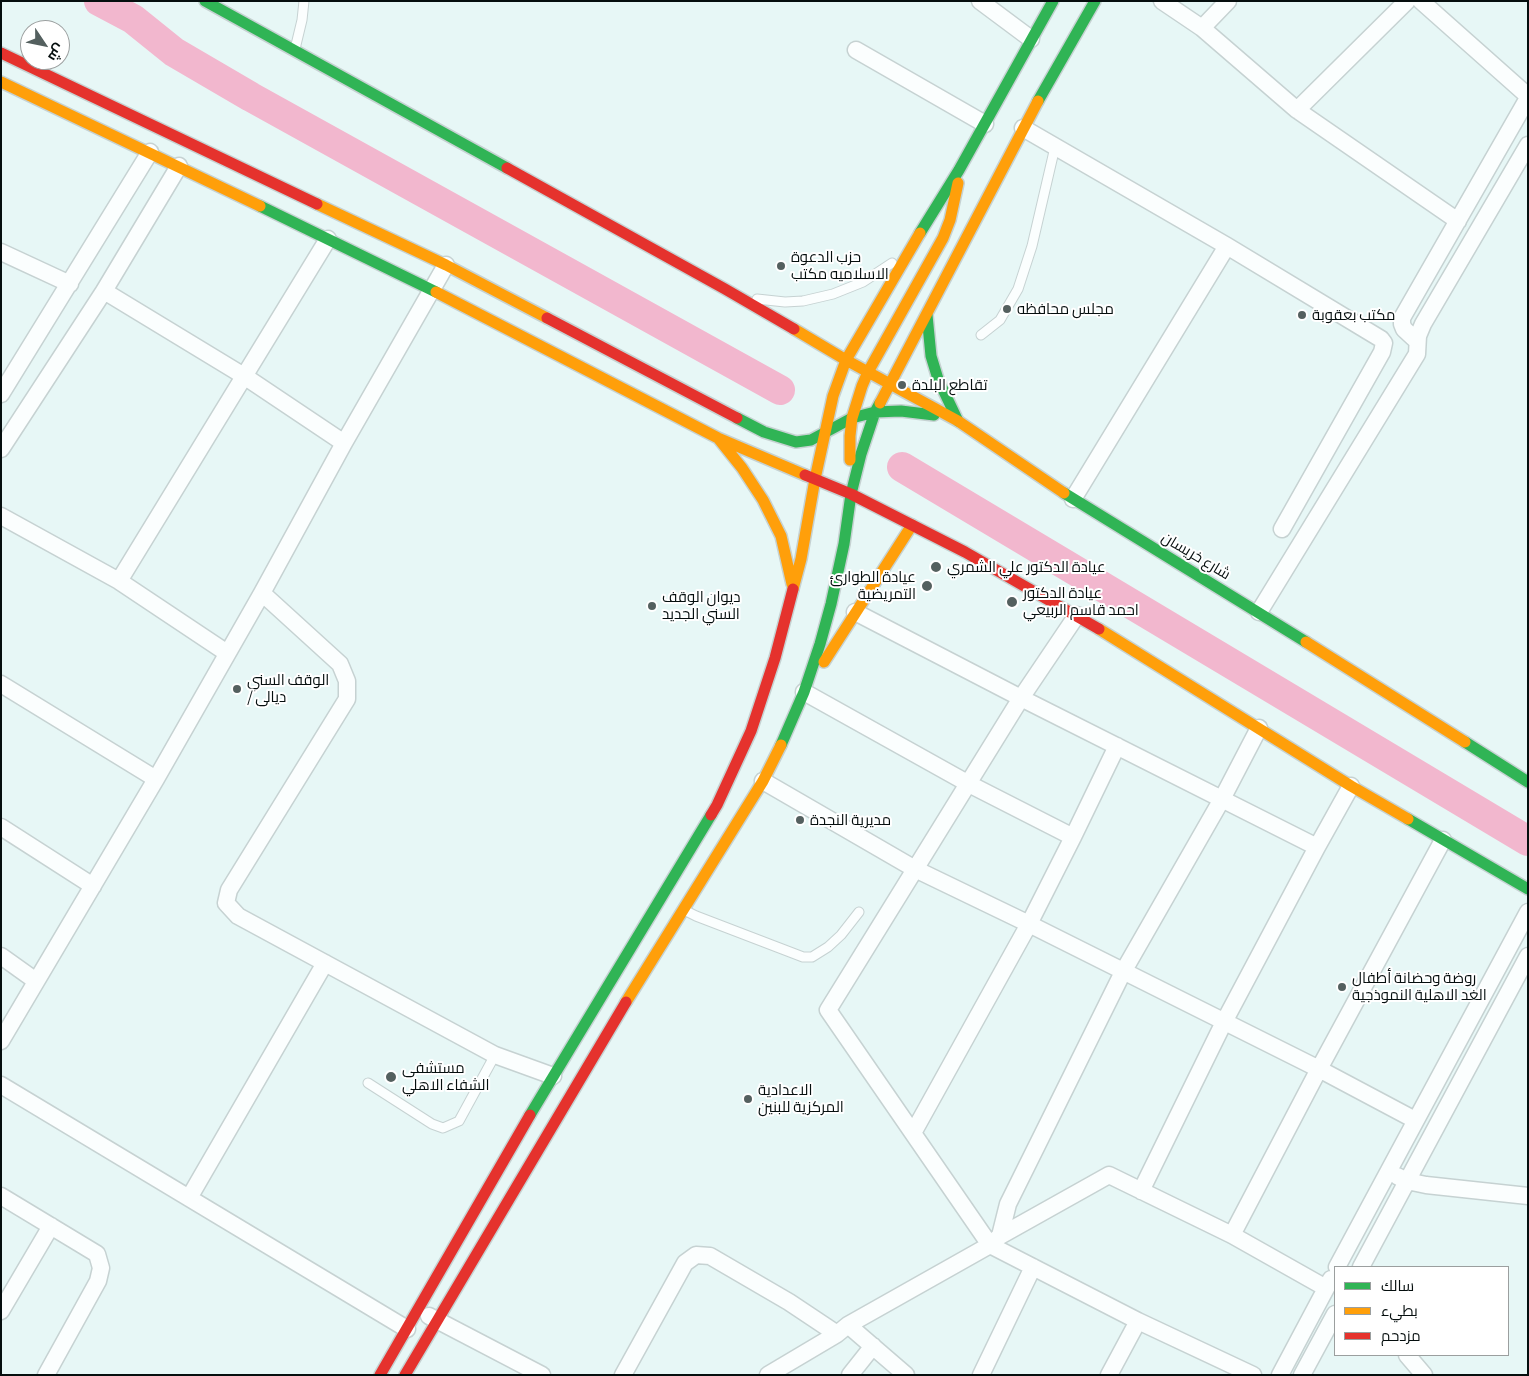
<!DOCTYPE html>
<meta charset="utf-8">
<style>
body{margin:0}
#map{position:relative;width:1529px;height:1376px;overflow:hidden;background:#e7f7f6;font-family:"Crimson Pro",Cairo,serif}
canvas{display:block}
.frame{position:absolute;inset:0;border:2px solid #050e0e;pointer-events:none}
.legend{position:absolute;left:1334px;top:1266px;width:175px;height:90px;box-sizing:border-box;background:#fff;border:1px solid #9b9f9f;margin:0;padding:6px 9px;list-style:none;font-size:15px;color:#050e0e}
.legend li{display:flex;align-items:center;gap:10px;height:25px}
.legend b{width:25px;border:1px solid #9b9f9f}
.north{position:absolute;left:20px;top:20px;width:50px;height:50px;box-sizing:border-box;background:#fff;border:1px solid #9b9f9f;border-radius:50%;rotate:124deg;font-size:14px;font-weight:700;line-height:20px;text-align:center;color:#050e0e}
.north::after{content:'';display:block;margin:auto;width:18px;height:22px;background:#54605f;clip-path:polygon(50% 0,100% 100%,50% 72%,0 100%)}
</style>
<div id="map">
<canvas width="1529" height="1376"></canvas>
<div class="frame"></div>
<ul class="legend">
<li><b style="height:6px;background:#30b455"></b>سالك</li>
<li><b style="height:6px;background:#ff9f0a"></b>بطيء</li>
<li><b style="height:6px;background:#e5322d"></b>مزدحم</li>
</ul>
<div class="north">ش</div>
</div>
<script>
const c = document.querySelector('canvas').getContext('2d');
c.lineJoin = 'round';
const toPath = rows => new Path2D(rows.map(r => 'M' + r).join(''));
function trace(path, color, width, dash) { c.strokeStyle = color; c.lineWidth = width; c.lineCap = dash ? 'butt' : 'round'; c.setLineDash(dash || []); c.stroke(path); }
function write(font, color, halo, rows, align = 'center') {
  c.font = font + ' "Crimson Pro",Cairo,serif'; c.lineWidth = 4; c.setLineDash([]); c.textBaseline = 'middle'; c.strokeStyle = halo; c.fillStyle = color; for (const [text, x, y, turn = 0] of rows) {
    c.save(); c.translate(x, y); c.rotate((+turn || 0) * Math.PI / 180); c.textAlign = isNaN(turn) ? turn : align; if (halo) c.strokeText(text, 0, 0); c.fillText(text, 0, 0); c.restore();
  }
}
trace(toPath([
 [99,1,133,19,174,52,251,97,780,390],
 [902,467,1528,841]
]), '#f2b7ce', 30);
const lane = toPath([
 [295,49,302,20,304,1],
 [757,299,785,302,803,301,833,294,863,282,892,263],
 [981,335,1000,320,1018,289,1032,246,1055,147],
 [686,911,696,916,803,957,812,957,828,947,841,935,859,912],
 [368,1083,432,1124,443,1128,459,1121,495,1055]
]);
const street = toPath([
 [980,1,1031,39],
 [1162,1,1202,28,1297,110,1458,221],
 [1421,1,1528,96],
 [1202,28,1228,1],
 [856,50,985,124],
 [1297,110,1407,1],
 [1023,128,1227,246,1381,339,1384,343,1382,352,1282,529],
 [1,252,70,284],
 [104,291,244,376,344,443],
 [1417,341,1404,329,1402,324,1402,318,1528,98],
 [1,394,150,152],
 [1,449,104,291,179,166],
 [1073,499,1227,246],
 [1,516,119,581,227,653],
 [119,581,328,239],
 [262,593,340,664,347,681,347,699,229,890,226,903,238,916,495,1055,553,1076],
 [855,612,1021,698,1317,847],
 [1259,612,1417,354,1418,336,1423,324,1528,145],
 [1077,615,1021,698,828,1010,990,1245,1138,1321,1253,1375],
 [1,684,156,779],
 [804,692,969,784,1073,837],
 [763,781,915,869,1029,924,1319,1069,1415,1120],
 [1,827,93,886],
 [1,956,36,981],
 [1,1041,156,779,262,593,344,443,446,265],
 [1,1085,407,1329],
 [913,1133,1029,924,1073,837,1117,746],
 [1397,1176,1407,1181,1426,1185,1528,1196],
 [1141,1191,1224,1022,1317,847,1351,786],
 [1,1196,97,1254,101,1268,98,1281,46,1375],
 [189,1198,325,963],
 [1232,1235,1319,1069,1443,840],
 [1000,1236,1008,1204,1123,972,1222,799,1259,728],
 [1337,1267,1528,912],
 [1361,1267,1528,956],
 [1,1311,51,1226],
 [429,1316,542,1375],
 [848,1325,906,1375],
 [1407,1355,1424,1375],
 [623,1375,685,1263,696,1255,710,1256,789,1302,837,1334],
 [768,1375,837,1334,848,1325,990,1245,1000,1236,1109,1175,1232,1235,1326,1288],
 [850,1375,873,1346],
 [981,1375,1033,1267],
 [1109,1375,1138,1321],
 [1280,1375,1331,1279],
 [1302,1375,1335,1314]
]);
const fast = toPath([
 [205,1,507,168],
 [1038,101,1095,1],
 [260,206,436,292],
 [920,233,959,170,1053,1],
 [927,315,931,356,938,379,958,421],
 [737,418,764,432,796,442,811,440,852,418,875,412,901,411,934,415],
 [1064,493,1306,642],
 [1465,742,1528,782],
 [781,745,804,692,820,644,831,604,844,544,851,494,861,454,875,412,880,403],
 [1408,819,1528,889],
 [530,1115,711,815]
]);
const slow = toPath([
 [1,82,260,206],
 [317,204,446,265,547,318],
 [436,292,718,438,805,475],
 [794,329,846,360,958,421,1064,493],
 [880,403,1038,101],
 [718,438,742,468,763,500,781,536,792,584],
 [850,460,850,436,852,418,862,386,868,372,943,238,950,220,958,183],
 [793,589,801,559,815,479,833,396,846,360,920,233],
 [1099,629,1351,786,1408,819],
 [1306,642,1465,742],
 [824,662,912,525],
 [626,1002,763,781,781,745]
]);
const jam = toPath([
 [1,53,317,204],
 [507,168,725,289,794,329],
 [547,318,737,418],
 [805,475,851,494,965,552,1099,629],
 [711,815,717,805,751,731,775,658,793,589],
 [380,1375,530,1115],
 [405,1375,626,1002]
]);
trace(lane, '#c6d2d2', 11);
trace(street, '#c6d2d2', 19);
trace(fast, '#c6d2d2', 14);
trace(slow, '#c6d2d2', 14);
trace(jam, '#c6d2d2', 14);
trace(lane, '#fbfefe', 9);
trace(street, '#fbfefe', 16);
trace(fast, '#30b455', 11);
trace(slow, '#ff9f0a', 11);
trace(jam, '#e5322d', 11);
for (const [x, y, r, color] of [
 [781,266,5,"#54605f"],
 [1007,309,5,"#54605f"],
 [1302,315,5,"#54605f"],
 [902,385,5,"#54605f"],
 [936,567,6,"#54605f"],
 [927,586,6,"#54605f"],
 [1012,602,6,"#54605f"],
 [652,606,5,"#54605f"],
 [237,689,5,"#54605f"],
 [800,820,5,"#54605f"],
 [1342,987,5,"#54605f"],
 [391,1077,6,"#54605f"],
 [748,1099,5,"#54605f"]
]) { const dot = new Path2D(); dot.arc(x, y, r, 0, 2 * Math.PI); c.fillStyle = color; c.fill(dot); trace(dot, '#fff', 2); }
write('15px', '#050e0e', '#fff', [
 ["حزب الدعوة",791,257],
 ["الاسلاميه مكتب",791,274],
 ["مجلس محافظه",1017,309],
 ["مكتب بعقوبة",1312,315],
 ["تقاطع البلدة",912,385],
 ["عيادة الدكتور علي الشمري",947,567],
 ["عيادة الطوارئ",916,577,"right"],
 ["التمريضية",916,594,"right"],
 ["عيادة الدكتور",1023,593],
 ["احمد قاسم الربيعي",1023,610],
 ["ديوان الوقف",662,597],
 ["السني الجديد",662,614],
 ["الوقف السني",247,680],
 ["/ ديالى",247,697],
 ["مديرية النجدة",810,820],
 ["روضة وحضانة أطفال",1352,978],
 ["الغد الاهلية النموذجية",1352,995],
 ["مستشفى",402,1068],
 ["الشفاء الاهلي",402,1085],
 ["الاعدادية",758,1090],
 ["المركزية للبنين",758,1107]
], 'left');
write('15px', '#050e0e', '#fff', [
 ["شارع خريسان",1196,556,31]
]);
</script>
